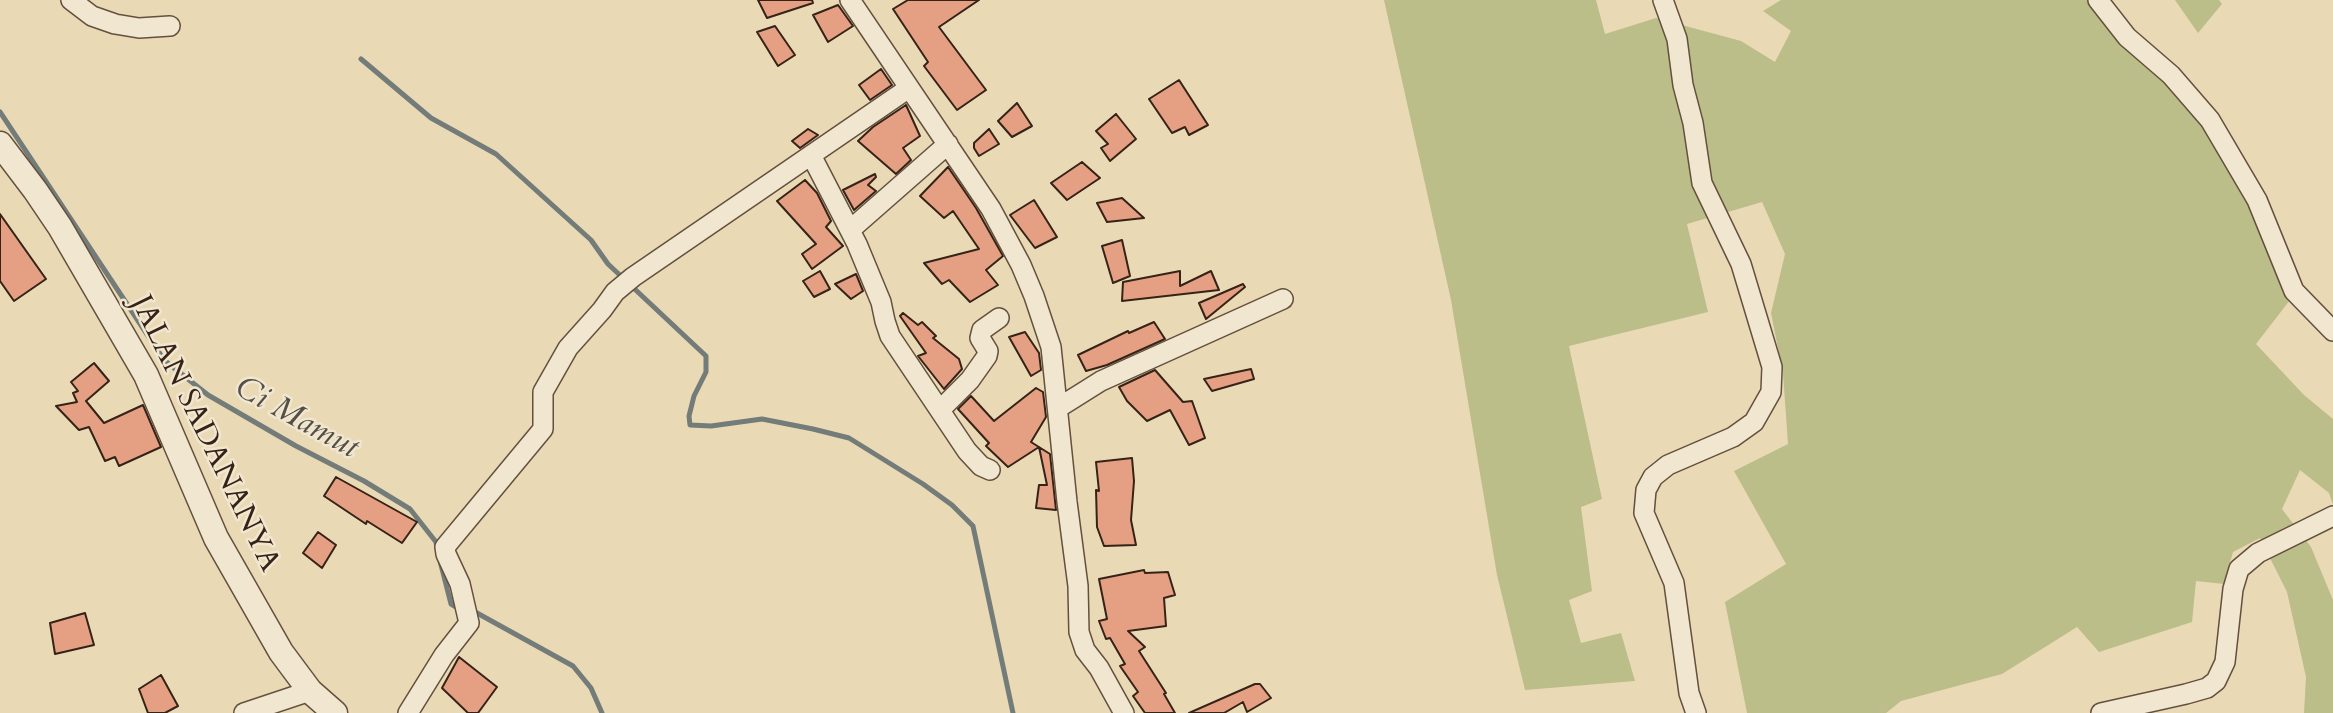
<!DOCTYPE html>
<style>
body{margin:0}
canvas{display:block;background:#e9d9b5}
</style>
<canvas width="2333" height="713"></canvas>
<script>
const c = document.querySelector('canvas').getContext('2d');
c.lineJoin = 'round';
function fill(path, color) { c.fillStyle = color; c.fill(path, 'evenodd'); }
const toPath = rows => new Path2D(rows.map(r => 'M' + r).join(''));
function trace(path, color, width, dash) { c.strokeStyle = color; c.lineWidth = width; c.lineCap = dash ? 'butt' : 'round'; c.setLineDash(dash || []); c.stroke(path); }
function write(font, color, halo, rows, align = 'center') {
  c.font = font + ' Cardo,serif'; c.lineWidth = 5; c.setLineDash([]); c.textBaseline = 'middle'; c.strokeStyle = halo; c.fillStyle = color; for (const [text, x, y, turn = 0] of rows) {
    c.save(); c.translate(x, y); c.rotate((+turn || 0) * Math.PI / 180); c.textAlign = isNaN(turn) ? turn : align; if (halo) c.strokeText(text, 0, 0); c.fillText(text, 0, 0); c.restore();
  }
}
fill(toPath([
 [1384,0,1596,0,1605,34,1656,18,1741,41,1775,62,1791,31,1763,11,1781,0,2088,0,2109,29,2167,80,2199,117,2231,163,2290,300,2256,344,2304,395,2333,419,2333,505,2329,493,2300,470,2282,509,2311,547,2333,600,2333,713,2304,713,2306,677,2287,592,2260,538,2233,552,2224,584,2196,581,2192,622,2099,652,2077,627,2002,674,1901,701,1886,713,1747,713,1725,602,1786,564,1734,471,1788,444,1783,373,1771,313,1785,254,1762,202,1687,224,1708,312,1569,346,1602,499,1581,507,1592,591,1569,600,1581,643,1621,633,1635,681,1525,690,1497,575,1451,300],
 [2175,0,2219,0,2222,4,2198,33]
]), '#bcbe89');
trace(toPath([
 [361,59,431,118,496,154,591,240,608,264,706,356,706,372,694,396,689,416,690,425,711,426,762,419,813,429,849,438,923,484,952,505,973,526,1013,713],
 [0,112,164,360,208,395,296,446,364,481,410,509,436,542,437,548],
 [440,561,451,604,461,610],
 [471,612,477,613,573,666,591,688,602,713]
]), '#737c78', 5);
const building = toPath([
 [758,0,812,0,813,3,767,18,758,0],
 [908,0,979,0,939,27,986,90,957,110,924,66,928,62,893,9,908,0],
 [838,5,853,26,828,42,813,15,838,5],
 [775,26,795,55,778,66,757,32,775,26],
 [881,69,892,85,870,100,859,85,881,69],
 [1179,80,1208,125,1189,135,1185,127,1172,133,1149,99,1179,80],
 [1017,103,1032,126,1012,137,998,121,1017,103],
 [906,105,920,136,903,148,911,160,896,174,858,141,873,127,906,105],
 [1116,114,1136,139,1110,161,1101,148,1108,144,1096,131,1116,114],
 [808,129,818,135,800,148,792,141,808,129],
 [989,129,999,144,979,156,974,148,974,143,989,129],
 [1082,162,1100,178,1067,200,1051,183,1082,162],
 [948,167,976,208,1003,256,986,270,998,285,970,302,949,280,942,284,924,263,979,249,953,211,944,218,920,196,948,167],
 [875,174,876,177,868,185,876,191,854,210,843,190,875,174],
 [805,180,817,193,831,221,826,227,843,246,812,269,802,254,816,244,777,201,805,180],
 [1122,198,1144,218,1107,222,1097,203,1122,198],
 [1034,200,1057,237,1035,248,1010,215,1034,200],
 [0,214,46,279,14,301,0,281,0,214],
 [1122,240,1130,276,1113,283,1102,246,1122,240],
 [820,271,830,289,814,297,803,281,820,271],
 [1180,271,1180,286,1211,271,1219,290,1122,301,1123,282,1180,271],
 [856,274,863,291,851,299,835,284,856,274],
 [1243,284,1245,287,1206,319,1199,303,1243,284],
 [903,313,918,325,922,322,936,336,933,338,959,359,962,369,944,389,918,356,926,353,900,316,903,313],
 [1154,322,1165,339,1107,365,1086,371,1078,355,1128,331,1129,333,1154,322],
 [1025,332,1039,353,1041,370,1031,376,1009,337,1025,332],
 [94,363,109,381,86,401,104,423,143,405,161,447,119,466,115,457,105,461,89,427,79,430,56,406,77,402,73,393,78,391,71,382,94,363],
 [1251,369,1254,379,1212,391,1204,379,1251,369],
 [1155,370,1183,402,1192,401,1205,438,1189,445,1170,410,1147,421,1127,401,1119,387,1155,370],
 [1036,388,1043,392,1046,417,1031,442,1050,454,1056,510,1036,508,1039,485,1047,485,1039,447,1008,467,986,446,989,443,958,409,971,396,994,421,1036,388],
 [1132,458,1134,481,1131,520,1136,545,1104,546,1097,527,1096,490,1099,491,1096,462,1132,458],
 [336,477,417,522,402,543,367,521,366,524,324,496,336,477],
 [318,532,336,545,322,568,303,553,318,532],
 [1144,570,1145,573,1168,572,1175,595,1164,598,1166,626,1128,631,1145,647,1139,651,1166,693,1164,694,1175,713,1145,713,1133,696,1138,692,1120,666,1125,664,1110,638,1106,639,1099,621,1107,619,1099,579,1144,570],
 [85,613,94,645,55,654,50,623,85,613],
 [459,657,497,687,478,713,468,713,442,688,459,657],
 [161,675,178,706,165,713,148,713,139,689,161,675],
 [1255,684,1260,684,1271,698,1247,712,1243,702,1224,713,1189,713,1255,684]
]);
fill(building, '#e5a084');
trace(building, '#362317', 2);
const minor = toPath([
 [71,0,92,16,115,24,139,28,170,26],
 [850,0,991,209,1021,265,1034,296,1051,347,1067,502,1078,586,1079,632,1085,650,1099,668,1124,713],
 [1663,0,1677,39,1683,85,1693,123,1702,183,1741,264,1772,367,1771,392,1754,422,1733,437,1668,465,1653,477,1646,490,1644,513,1674,583,1689,693,1696,713],
 [2098,0,2127,37,2171,75,2210,120,2257,200,2294,291,2333,331],
 [811,155,857,244,881,302,885,321,890,336,967,451,981,466,990,470],
 [850,230,948,144],
 [1058,408,1101,381,1283,299],
 [940,410,970,380,987,356,988,351,980,338,982,330,999,318],
 [244,713,310,691],
 [408,713,444,655,469,623,460,584,446,554,445,547,543,429,543,392,568,348,602,310,615,292,633,277,909,88],
 [2101,713,2186,694,2207,688,2216,681,2225,662,2233,589,2239,569,2258,553,2333,516]
]);
const tertiary = toPath([
 [0,144,35,190,60,227,146,375,216,538,281,652,310,691,335,713]
]);
trace(minor, '#63503e', 22);
trace(tertiary, '#63503e', 27);
trace(minor, '#f1e6cf', 19);
trace(tertiary, '#f1e6cf', 24);
write('30px', '#362317', '#f1e6cf', [
 ["JALAN SADANANYA",204,434,64]
]);
write('italic 32px', '#554f48', '#f1e6cf', [
 ["Ci Mamut",296,419,29]
]);
</script>
